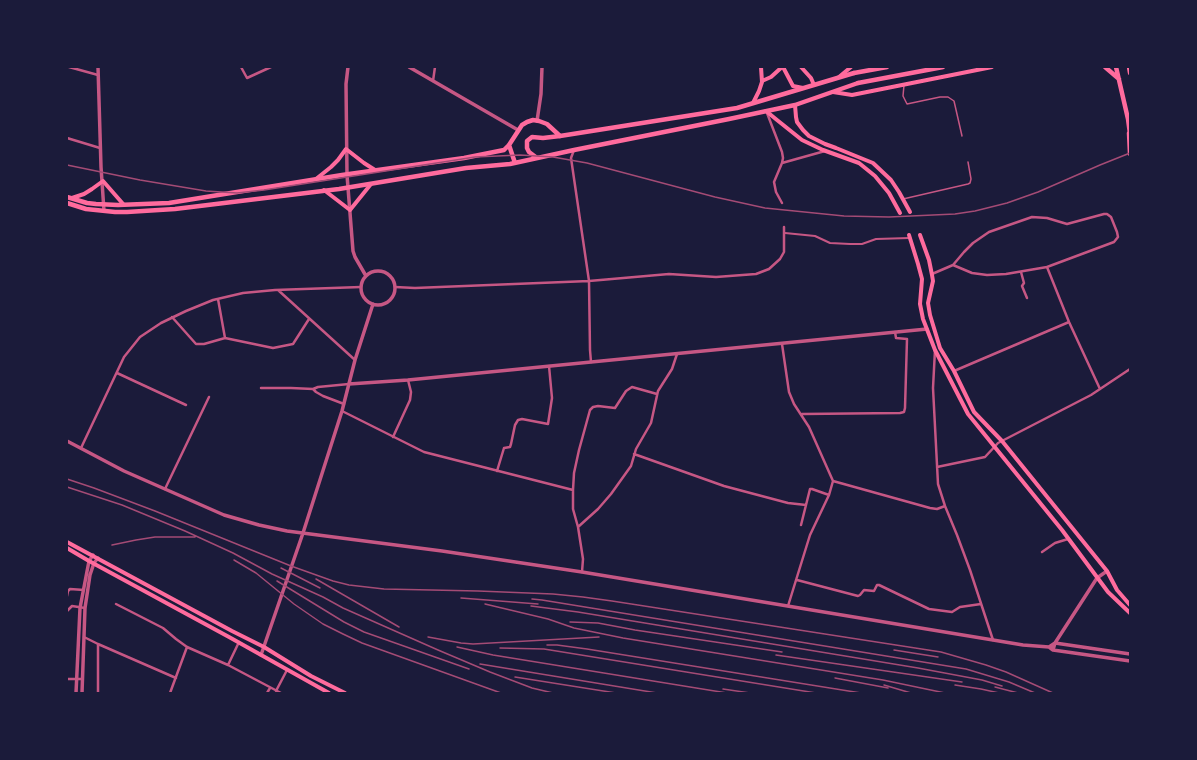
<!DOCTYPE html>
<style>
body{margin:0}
#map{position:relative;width:1197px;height:760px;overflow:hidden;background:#1b1b3a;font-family:Spectral,serif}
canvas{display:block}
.frame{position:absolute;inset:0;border:68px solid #1b1b3a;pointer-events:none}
</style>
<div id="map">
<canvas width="1197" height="760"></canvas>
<div class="frame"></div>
</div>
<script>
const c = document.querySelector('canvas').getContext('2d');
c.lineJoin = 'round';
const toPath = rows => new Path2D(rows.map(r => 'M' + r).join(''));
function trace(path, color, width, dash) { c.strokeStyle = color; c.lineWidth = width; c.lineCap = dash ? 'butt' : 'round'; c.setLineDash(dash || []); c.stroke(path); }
trace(toPath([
 [904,85,903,96,907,104,940,97,948,97,954,101,962,136],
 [903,199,968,184,970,183,971,179,968,162]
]), '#c65784', 1.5);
trace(toPath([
 [785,233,815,236,830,243,850,244,862,244,876,239,909,238]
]), '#c65784', 2);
trace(toPath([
 [69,67,98,75],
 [241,67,247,78,271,67],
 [433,81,435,67],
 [767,113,782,152,783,158,782,163,774,182,776,192,782,203],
 [67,138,100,148],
 [574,150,571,158,589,281,590,350,591,362],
 [782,163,825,151],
 [1047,267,1069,322,1100,389],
 [1021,272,1024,283,1022,286,1027,298],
 [932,274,953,265,964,252,973,243,989,232,1032,217,1047,218,1067,224,1104,214,1107,214,1111,217,1117,232,1118,237,1114,242,1047,267,1006,274,987,275,972,273,953,265],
 [395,287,415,288,589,281,669,274,716,277,756,274,769,269,780,259,784,252,784,227],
 [278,290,355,360],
 [218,299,225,338],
 [172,317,196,344,204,344,225,338,273,348,293,344,309,319],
 [782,344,789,392,794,404,809,427,833,481,829,495,810,535,788,606],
 [935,350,933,388,938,484,945,506,957,535,970,570,993,640],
 [954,371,1069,322],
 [117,373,186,405],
 [261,388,291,388,313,389,318,387,349,384],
 [313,389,316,392,323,396,344,404],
 [342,411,424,452,573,490],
 [802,414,900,413,904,412,905,408,907,339,896,338,895,332],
 [393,437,410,400,411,392,408,380],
 [81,448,124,357,140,337,161,323,186,311,213,300,243,293,275,290,361,287],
 [634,454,724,486,788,503,806,505],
 [937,467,985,457,998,443,1091,395,1130,369],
 [497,471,504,448,510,447,511,444,515,425,518,420,522,419,548,424,552,398,549,366],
 [833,481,930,508,937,509,945,506],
 [165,489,209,397],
 [801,525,810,489,812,489,829,495],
 [578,527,598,509,611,494,631,466,636,449,651,423,658,391,672,369,677,354],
 [1042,552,1055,543,1068,539],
 [582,572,583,559,578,527,573,509,573,490,574,473,579,450,590,410,593,407,598,406,615,408,626,391,632,387,657,394],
 [797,580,858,596,860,595,864,590,874,591,877,585,879,585,929,609,952,612,960,607,981,604],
 [67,596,68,591,70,589,84,590],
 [116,604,163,628,176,639,187,647,228,665,281,693],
 [67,611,72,606,85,608],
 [84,637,98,644,176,678],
 [228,665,239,642],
 [67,679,82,679],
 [276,691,287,670],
 [98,693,98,644],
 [170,693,187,647],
 [267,693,270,688]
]), '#c65784', 2.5);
trace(toPath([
 [98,67,101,167,104,211],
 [348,67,346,84,347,175,353,251,355,257,366,276],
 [409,67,518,130],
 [537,121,541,94,542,67],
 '361 288a17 17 0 1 1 34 0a17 17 0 1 1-34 0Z',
 [349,384,408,380,927,329],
 [67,441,124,471,224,515,259,525,287,531,442,551,582,572,993,640,1023,645,1049,647,1053,650,1130,661],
 [1049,647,1055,643,1130,654],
 [1053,650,1055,643,1097,578,1107,571],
 [261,655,303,533,342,411,355,360,373,304],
 [76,693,80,608,89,561,93,555],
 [82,693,85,608,90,575,94,563,98,558]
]), '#c65784', 3.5);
trace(toPath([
 [783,67,793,86,803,88],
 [801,67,811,78,814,85],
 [839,77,851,67],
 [762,81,771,77,782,67],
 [833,92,852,95,992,67],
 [753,103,759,91,762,82,761,67],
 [795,105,796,117,797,122,803,130,809,136,825,144,836,148,873,163,891,180,899,192,910,212],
 [766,111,777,120,802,140,823,150,859,163,875,176,889,193,900,213],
 [316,179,331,167,338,160,346,149,364,163,375,170],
 [324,190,350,210,371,184],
 [72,198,84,194,92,189,103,181,124,205],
 [909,235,918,264,922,279,920,304,923,319,935,350,968,414,1062,530,1108,592,1130,613],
 [920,235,929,260,932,275,933,281,928,303,930,315,940,348,954,371,974,412,1002,441,1107,571,1117,590,1130,605],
 [67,542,232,631,264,647,311,676,345,693],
 [67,548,89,561,229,637,329,693]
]), '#ff6b9d', 4);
trace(toPath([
 [509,145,515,163],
 [537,158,529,152,527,148,527,141,532,137,543,138,560,136,737,108,854,73],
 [67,197,87,203,96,204,118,205,169,203,342,175,464,158,504,150,509,145,522,125,527,122,533,120,539,121,547,124,560,136],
 [67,203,86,209,115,212,127,212,175,209,339,189,466,168,510,164,574,150,729,119,795,105,858,83]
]), '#ff6b9d', 4.5);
trace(toPath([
 [1105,67,1119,79],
 [1116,67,1128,119,1130,134],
 [1129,67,1130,73],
 [854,73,887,67],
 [858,83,943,67],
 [1129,133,1130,154]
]), '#ff6b9d', 4.5);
trace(toPath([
 [67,165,140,180,206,191,237,193,264,190,475,157,520,155,553,157,587,163,715,197,765,208,844,216,889,217,955,214,975,211,1007,203,1038,192,1100,165,1130,153],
 [67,479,94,488,155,511,291,566,333,581,349,585,384,589,478,591,553,594,583,597,612,601,941,652,986,665,1006,672,1053,693],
 [67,487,122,505,185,531,233,553,272,574,323,597,343,608,438,650,490,672,532,688,553,693],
 [112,545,136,540,155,537,195,537],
 [234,560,256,573,294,604,323,624,343,634,362,643,501,693],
 [281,568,320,588],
 [316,579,399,627],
 [277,581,344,622,364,632,469,669],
 [461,598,538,604],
 [532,599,542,600,966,669,1009,682,1035,693],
 [485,604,548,619,574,628,623,638,883,680,945,693],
 [531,606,578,612,918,668,982,680,1002,686],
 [570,622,598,623,635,630,782,652],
 [428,637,461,643,473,644,599,637],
 [547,645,557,645,587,649,861,693],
 [457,647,493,655,727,693],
 [500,648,544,649,816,693],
 [894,650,938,657],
 [776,655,962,682],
 [480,664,657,693],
 [515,677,616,693],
 [835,678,888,688],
 [884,685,911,693],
 [955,685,981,689,999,693],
 [995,687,1018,693],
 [723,689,750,693]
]), '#a44b75', 1.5);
</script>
